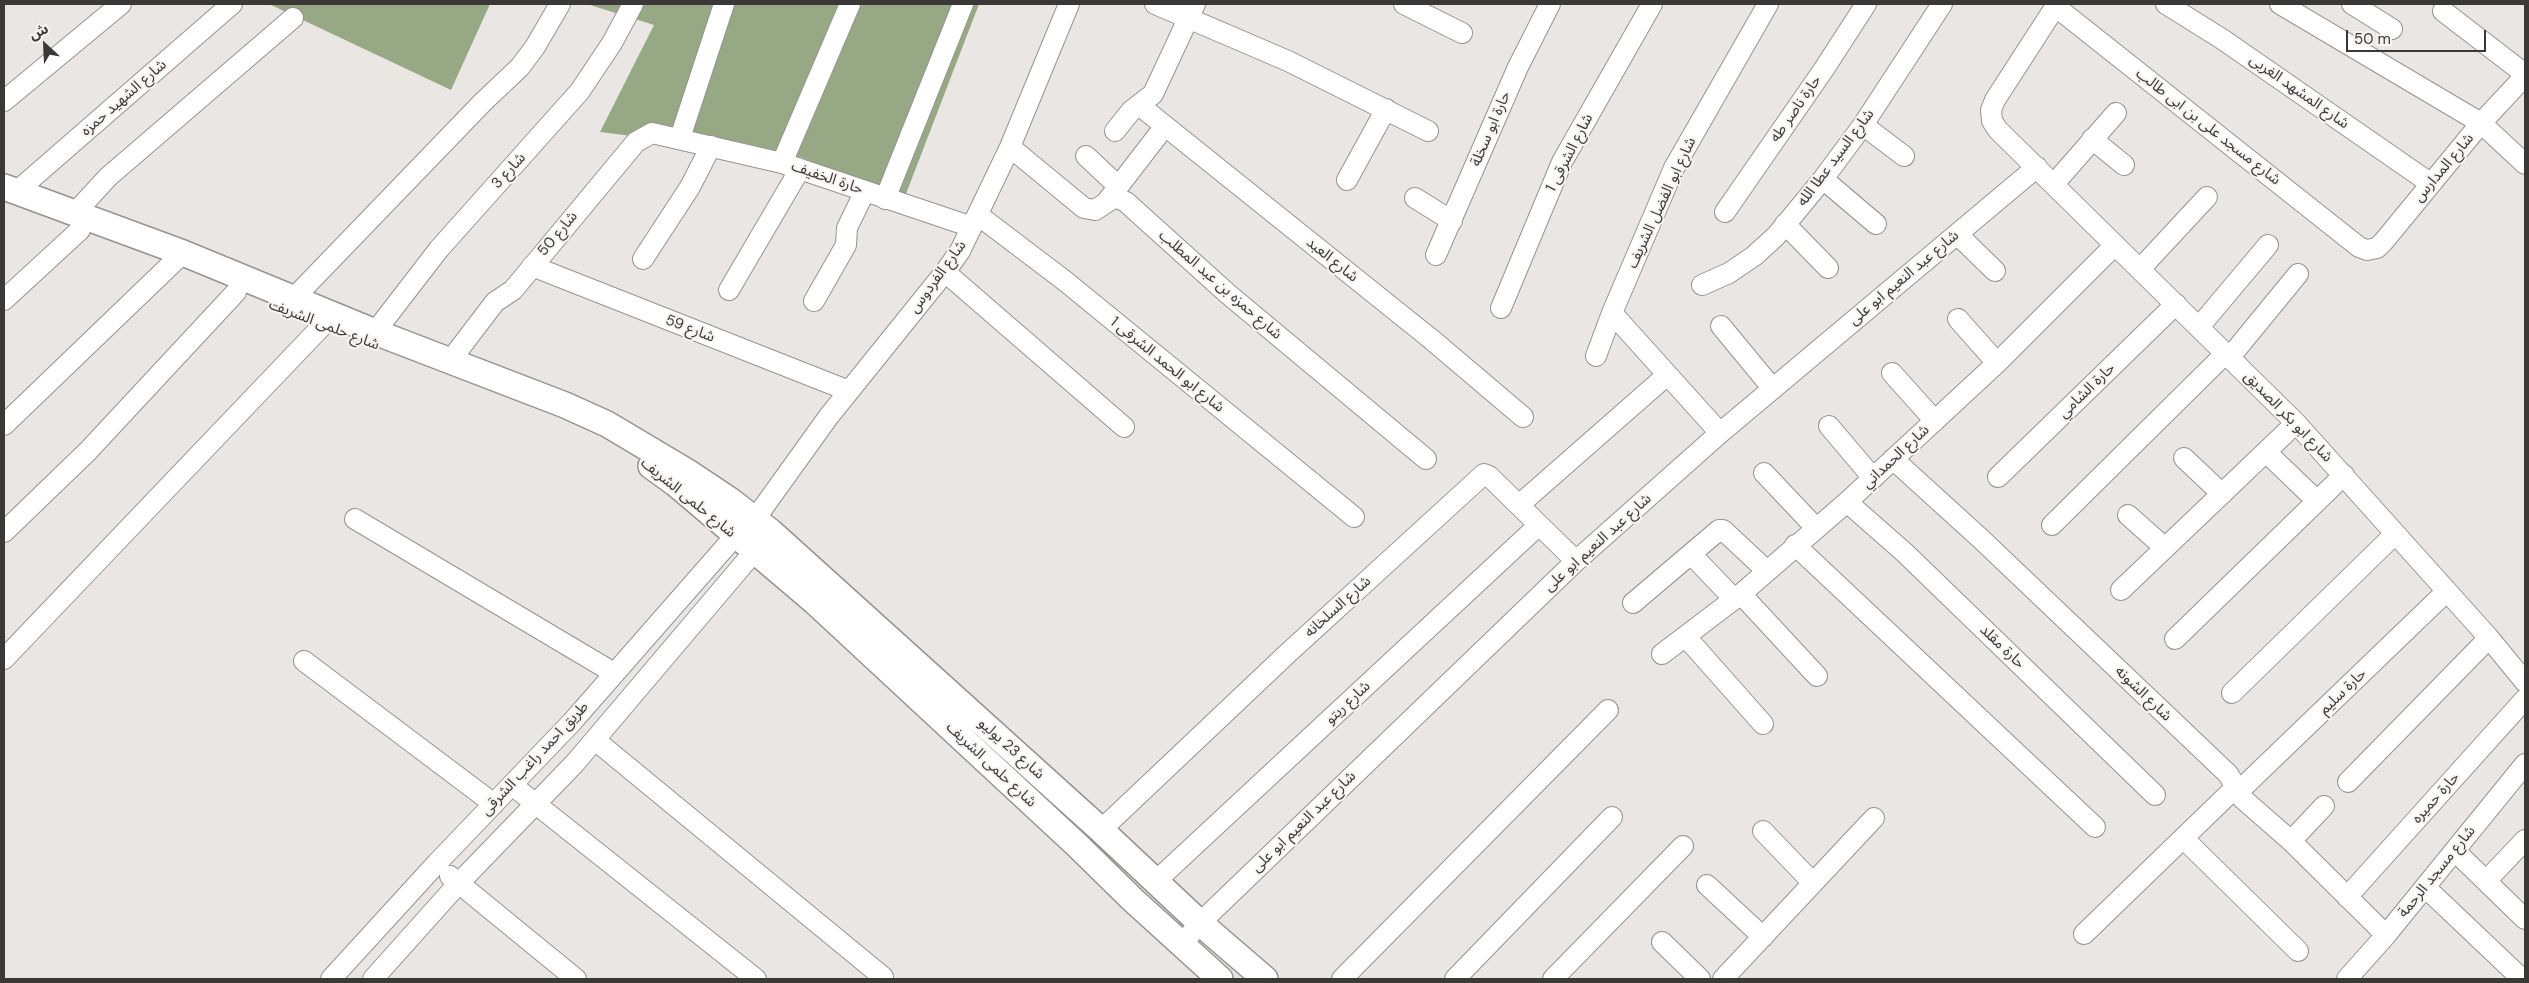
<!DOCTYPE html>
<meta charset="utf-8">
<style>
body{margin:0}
#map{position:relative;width:2529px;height:983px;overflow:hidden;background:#eae6e3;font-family:"DM Sans","Noto Sans Arabic",sans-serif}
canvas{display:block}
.frame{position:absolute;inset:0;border:5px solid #3b3938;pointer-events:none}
.north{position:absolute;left:20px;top:20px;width:50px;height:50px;-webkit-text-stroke:4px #f7f3f0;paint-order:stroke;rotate:335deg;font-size:14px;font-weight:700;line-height:20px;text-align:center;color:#3b3938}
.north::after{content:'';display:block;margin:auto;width:18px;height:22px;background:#3b3938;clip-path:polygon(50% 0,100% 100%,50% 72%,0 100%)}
.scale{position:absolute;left:2346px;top:30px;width:140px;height:22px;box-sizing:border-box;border:2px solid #3b3938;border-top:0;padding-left:6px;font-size:15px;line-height:18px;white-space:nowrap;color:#3b3938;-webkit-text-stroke:4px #f7f3f0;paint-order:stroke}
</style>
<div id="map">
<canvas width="2529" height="983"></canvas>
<div class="frame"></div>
<div class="north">ش</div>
<div class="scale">50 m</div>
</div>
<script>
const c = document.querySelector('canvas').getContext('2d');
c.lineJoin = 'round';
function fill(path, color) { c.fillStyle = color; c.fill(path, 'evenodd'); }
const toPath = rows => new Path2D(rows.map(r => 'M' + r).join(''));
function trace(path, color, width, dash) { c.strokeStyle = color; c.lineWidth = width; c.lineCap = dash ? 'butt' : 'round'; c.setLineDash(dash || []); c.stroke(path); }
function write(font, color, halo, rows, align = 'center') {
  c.font = font + ' "DM Sans","Noto Sans Arabic",sans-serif'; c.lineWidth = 4; c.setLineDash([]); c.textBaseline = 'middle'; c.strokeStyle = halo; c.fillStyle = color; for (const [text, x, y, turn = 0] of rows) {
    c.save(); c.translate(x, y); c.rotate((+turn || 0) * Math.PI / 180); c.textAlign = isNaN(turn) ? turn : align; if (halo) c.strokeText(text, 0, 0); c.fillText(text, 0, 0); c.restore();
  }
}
fill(toPath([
 [269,4,490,4,451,90],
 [587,4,979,4,904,199,800,157,600,132,654,25]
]), '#97a984');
const minor = toPath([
 [1155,4,1288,61,1428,131],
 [1404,4,1462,33],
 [2057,4,1995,100,1991,110,1992,121,1998,130,2296,423,2489,638,2525,682],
 [2166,4,2222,39,2430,183],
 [2280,4,2481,123,2525,164],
 [2352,4,2392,29],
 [2056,7,2359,247,2367,250,2377,248,2384,241,2481,123,2525,76],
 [2443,11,2525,74],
 [4,101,121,4],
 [1139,105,1431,339,1523,417],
 [1863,125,1904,156],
 [1115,131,1131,111,1153,94,1195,4],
 [680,138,724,4],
 [2092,139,2124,165],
 [1010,147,1084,208,1095,210,1115,197,1126,202,1228,294,1426,459],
 [1086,156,1118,186],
 [782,163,850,4],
 [1823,179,1876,224],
 [1347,180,1386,109],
 [2054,184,2116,113],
 [16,192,232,4],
 [1415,198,1452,221],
 [885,199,963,4],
 [1108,200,1165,126],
 [1725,212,1824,69,1866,4],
 [75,213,108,177,293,18],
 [978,215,1065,281,1354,517],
 [1785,224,1828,268],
 [1957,234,1995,271],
 [1436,255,1518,67,1550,4],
 [643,259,690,187,711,146],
 [532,266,849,391],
 [2140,269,2207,197],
 [945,272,1124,427],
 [1702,285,1729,273,1754,256,1776,236,1823,179,1863,125,1942,4],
 [729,290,800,169],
 [293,299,483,102,520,67,535,47,560,4],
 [4,300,80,230],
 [814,301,846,245,847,228,865,191],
 [1501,308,1562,162,1652,4],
 [1612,313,1720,433],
 [1958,319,1997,363],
 [1721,326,1773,389],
 [2199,327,2268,245],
 [375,332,439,249,580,91,612,43,633,4],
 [1596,356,1612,313,1674,168,1768,4],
 [2230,357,2298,274],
 [450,361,495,302,513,290,636,142,652,133,782,163,972,227],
 [1892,373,1935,421],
 [4,425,183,253],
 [1829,426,1873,478],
 [2266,452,2317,501],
 [2184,458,2222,494],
 [1893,459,1981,539,2228,774,2243,799,2291,841,2386,935],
 [1764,473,1816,528],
 [1998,477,2176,304],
 [1847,502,1905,553,2155,795],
 [1519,505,1666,376],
 [2128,515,2165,548],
 [355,519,614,673],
 [755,519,829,416,945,272,960,251,1010,147,1069,4],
 [2052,525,2226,353],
 [4,532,88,451,236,292],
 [1795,545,2095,827],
 [1691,554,1734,599],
 [2121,590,2296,423],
 [1741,594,1817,676],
 [1633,603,1719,530,1723,530,1767,571],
 [1686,637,1763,724],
 [2175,639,2344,475],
 [1662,654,1741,594,1847,502,1997,363,2115,245],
 [4,659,323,325],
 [304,661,494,804],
 [2232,693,2395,534],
 [595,740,883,977],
 [2348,782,2489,638],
 [512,785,756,979],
 [2238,792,2447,591],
 [1101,830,1287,654,1484,474,1489,476,1576,561],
 [1763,831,1813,883],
 [2183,838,2298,951],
 [2291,841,2324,806],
 [2455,851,2525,919],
 [450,876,576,979],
 [1156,881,1539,525],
 [2486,881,2525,840],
 [1707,885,1763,937],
 [2425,887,2522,979],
 [2347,897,2525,699],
 [2084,934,2236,787],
 [1662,942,1700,979],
 [1182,944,1200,923,1576,561,1720,433,2037,167],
 [331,979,437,863,572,722,735,536],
 [373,979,458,884,575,763,764,540],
 [1342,979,1608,710],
 [1455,979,1612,817],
 [1553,979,1683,846],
 [1723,979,1874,818],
 [2347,979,2386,935,2525,764]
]);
const tertiary = toPath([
 [4,187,183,253,375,332,565,405,607,424,686,471,731,501,771,532,1101,830,1200,923,1265,979],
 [651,466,676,484,815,602,1078,846,1133,900,1220,979]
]);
trace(minor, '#969390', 22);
trace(tertiary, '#969390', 28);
trace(minor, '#fff', 20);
trace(tertiary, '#fff', 25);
write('15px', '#3b3938', '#f7f3f0', [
 ["شارع المشهد الغربى",2299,92,35],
 ["شارع الشهيد حمزه",124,98,-41],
 ["حارة ناصر طه",1796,109,-55],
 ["شارع مسجد على بن ابى طالب",2208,127,38],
 ["حارة ابو سخلة",1491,129,-67],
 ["شارع الشرقى 1",1570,153,-63],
 ["شارع السيد عطا الله",1836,158,-53],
 ["شارع المدارس",2444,168,-50],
 ["شارع 3",509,171,-48],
 ["حارة الخفيف",827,178,19],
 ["شارع ابو الفضل الشريف",1662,203,-65],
 ["شارع 50",558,234,-50],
 ["شارع العبد",1332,260,39],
 ["شارع الفردوس",938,277,-54],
 ["شارع عبد النعيم ابو على",1904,278,-40],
 ["شارع حمزه بن عبد المطلب",1220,285,41],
 ["شارع حلمى الشريف",324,325,21],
 ["شارع 59",690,329,21],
 ["شارع ابو الحمد الشرقى 1",1167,365,39],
 ["حارة الشامي",2087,391,-44],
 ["شارع ابو بكر الصديق",2288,417,46],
 ["شارع الحمداني",1896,457,-43],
 ["شارع حلمى الشريف",688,498,39],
 ["شارع عبد النعيم ابو على",1598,543,-42],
 ["شارع السلخانه",1338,607,-42],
 ["حارة مقلد",2002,647,44],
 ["حارة سليم",2343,692,-44],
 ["شارع الشونه",2143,694,44],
 ["شارع ريتو",1348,703,-43],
 ["شارع 23 يوليو",1011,749,42],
 ["طريق احمد راغب الشرقى",535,759,-47],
 ["شارع حلمى الشريف",991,765,43],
 ["حارة حميره",2436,798,-48],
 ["شارع عبد النعيم ابو على",1304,822,-44],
 ["شارع مسجد الرحمة",2437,872,-51]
]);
</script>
